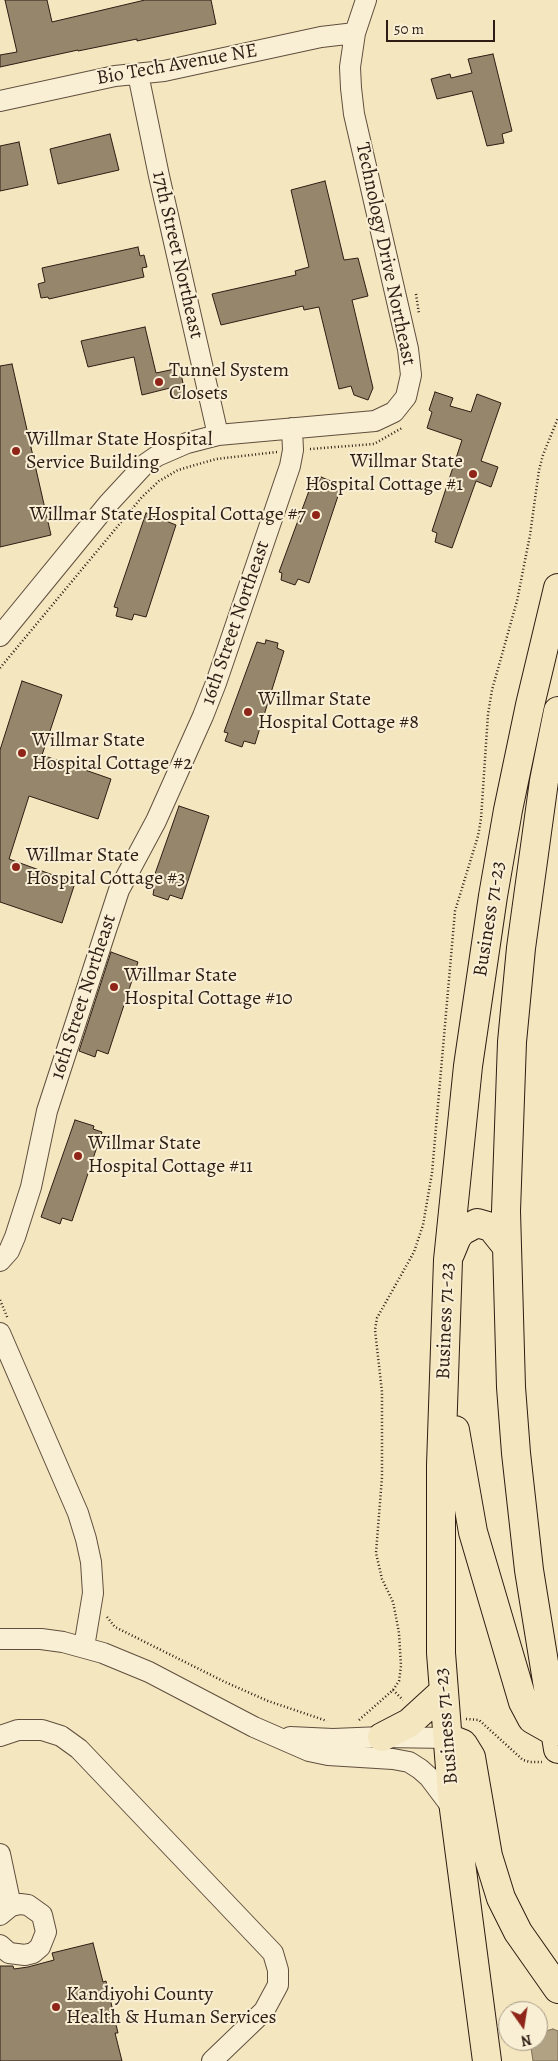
<!DOCTYPE html>
<style>
body{margin:0}
#map{position:relative;width:558px;height:2061px;overflow:hidden;background:#f4e6be;font-family:Alegreya,serif}
canvas{display:block}
.north{position:absolute;left:498px;top:2001px;width:50px;height:50px;box-sizing:border-box;background:#f8efd5;border:1px solid #a79b88;border-radius:50%;rotate:167deg;font-size:14px;font-weight:700;line-height:20px;text-align:center;color:#2e1d14}
.north::after{content:'';display:block;margin:auto;width:18px;height:22px;background:#8f2418;clip-path:polygon(50% 0,100% 100%,50% 72%,0 100%)}
.scale{position:absolute;left:386px;top:20px;width:109px;height:22px;box-sizing:border-box;border:2px solid #2e1d14;border-top:0;padding-left:6px;font-size:15px;line-height:18px;white-space:nowrap;color:#2e1d14;-webkit-text-stroke:4px #f8efd5;paint-order:stroke}
</style>
<div id="map">
<canvas width="558" height="2061"></canvas>
<div class="north">N</div>
<div class="scale">50 m</div>
</div>
<script>
const c = document.querySelector('canvas').getContext('2d');
c.lineJoin = 'round';
function fill(path, color) { c.fillStyle = color; c.fill(path, 'evenodd'); }
const toPath = rows => new Path2D(rows.map(r => 'M' + r).join(''));
function trace(path, color, width, dash) { c.strokeStyle = color; c.lineWidth = width; c.lineCap = dash ? 'butt' : 'round'; c.setLineDash(dash || []); c.stroke(path); }
function write(font, color, halo, rows, align = 'center') {
  c.font = font + ' Alegreya,serif'; c.lineWidth = 4; c.setLineDash([]); c.textBaseline = 'middle'; c.strokeStyle = halo; c.fillStyle = color; for (const [text, x, y, turn = 0] of rows) {
    c.save(); c.translate(x, y); c.rotate((+turn || 0) * Math.PI / 180); c.textAlign = isNaN(turn) ? turn : align; if (halo) c.strokeText(text, 0, 0); c.fillText(text, 0, 0); c.restore();
  }
}
const water = toPath([
 [553,2029,558,2031,558,2061,533,2061,530,2041,538,2041,538,2033,553,2029]
]);
fill(water, '#b1a284');
trace(water, '#7d6d57', 1);
const building = toPath([
 [5,0,47,0,52,22,145,0,211,0,216,24,137,41,137,39,78,51,78,50,0,67,0,55,17,52,5,0],
 [493,54,512,131,502,134,504,143,487,146,472,91,437,99,431,79,450,74,451,78,472,73,468,59,493,54],
 [110,134,119,170,58,184,50,149,110,134],
 [19,142,28,185,0,191,0,146,19,142],
 [325,181,344,260,358,258,368,296,352,300,373,388,368,400,354,395,351,386,339,389,319,307,304,310,303,306,221,325,212,294,296,275,295,271,309,267,291,190,325,181],
 [138,247,140,256,144,255,147,267,142,268,144,277,49,299,48,297,41,298,38,284,45,282,42,268,138,247],
 [145,327,156,373,175,369,176,375,181,374,186,397,173,400,170,388,142,395,134,357,88,367,81,341,145,327],
 [12,364,51,535,0,547,0,366,12,364],
 [435,392,453,398,450,406,471,412,477,394,501,403,481,461,498,467,491,487,476,481,452,548,435,542,437,533,432,531,462,440,427,428,432,412,429,410,435,392],
 [321,477,333,482,331,486,340,490,309,583,298,579,295,585,281,580,282,573,279,572,313,480,319,482,321,477],
 [146,513,176,525,146,617,134,614,132,620,116,616,118,608,114,607,146,513],
 [266,640,278,643,277,648,284,651,255,744,244,741,242,747,225,741,228,733,224,732,257,642,265,644,266,640],
 [22,681,62,695,42,755,111,779,98,819,29,796,9,859,75,883,62,923,0,902,0,750,22,681],
 [179,806,209,816,182,899,170,895,168,900,153,895,154,889,150,888,179,806],
 [111,952,138,962,108,1054,97,1050,95,1057,79,1051,111,952],
 [75,1120,94,1126,93,1129,102,1132,72,1221,62,1218,60,1224,41,1217,75,1120],
 [93,1943,103,1982,106,1981,118,2033,115,2033,122,2061,0,2061,0,1966,13,1966,14,1969,28,1967,54,1960,52,1953,93,1943]
]);
fill(building, '#95866c');
trace(building, '#2e1d14', 1);
const minor = toPath([
 [138,74,159,176,218,435],
 [0,101,115,76,164,71,321,37,355,33],
 [0,636,108,504,144,465,157,456,187,443,218,435,375,421,394,412,406,397,411,375,408,349,354,114,351,88,350,67,355,33,366,0],
 [0,1261,9,1251,15,1237,31,1187,47,1111,119,890,156,821,203,716,216,683,290,466,293,450,292,428],
 [0,1333,78,1513,86,1539,91,1562,93,1593,84,1647],
 [0,1639,41,1639,63,1642,103,1653,149,1672,254,1727,309,1751,328,1755,393,1759,409,1762,420,1769,429,1777,453,1809],
 [0,1736,18,1730,42,1730,61,1736,79,1749,273,1953,278,1970,278,1985,264,2011,212,2061],
 [290,1737,333,1739,382,1737,448,1738],
 [0,1854,11,1906],
 [0,1915,11,1906,20,1904,28,1905,42,1915,46,1932,40,1947,33,1953,25,1955,9,1953,0,1945]
]);
const highway = toPath([
 [558,711,544,781,521,948,512,1042,506,1211,511,1387,516,1453,529,1570,558,1749],
 [450,1254,457,1237,462,1231,477,1223,491,1227,507,1247],
 [455,1430,473,1532,523,1702,532,1719,555,1732],
 [382,1737,409,1723,444,1691],
 [448,1738,463,1744,471,1757,488,1856,501,1898,518,1932,558,1989],
 [487,2061,452,1794,441,1653,441,1465,448,1260,468,1066,493,896,508,810,530,705,558,588]
]);
trace(minor, '#604f3e', 22);
trace(highway, '#2e1d14', 30);
trace(toPath([
 [416,294,419,314],
 [310,449,374,444,402,428],
 [0,668,142,497,159,481,178,470,216,459,277,452],
 [0,1300,8,1319],
 [107,1617,115,1627,225,1682,268,1701,327,1721],
 [393,1690,403,1700],
 [466,1719,479,1720,523,1760,530,1762,542,1762],
 [359,1720,393,1690,399,1681,401,1666,399,1633,396,1617,393,1602,382,1579,376,1553,382,1477,382,1392,375,1330,377,1318,414,1252,423,1225,432,1173,455,911,478,836,481,819,488,714,492,690,517,601,530,535,539,470,543,455,558,418]
]), '#2e1d14', 2.5, [1, 2.5]);
trace(minor, '#f8efd5', 20);
trace(highway, '#f4e6be', 28);
for (const [x, y, r, color] of [
 [159,382,5,"#8f2418"],
 [16,451,5,"#8f2418"],
 [473,474,5,"#8f2418"],
 [316,515,5,"#8f2418"],
 [248,712,5,"#8f2418"],
 [22,753,5,"#8f2418"],
 [16,867,5,"#8f2418"],
 [114,987,5,"#8f2418"],
 [78,1156,5,"#8f2418"],
 [56,2007,5,"#8f2418"]
]) { const dot = new Path2D(); dot.arc(x, y, r, 0, 2 * Math.PI); c.fillStyle = color; c.fill(dot); trace(dot, '#f8efd5', 2); }
write('20px', '#2e1d14', '#f8efd5', [
 ["Bio Tech Avenue NE",177,65,-10],
 ["Technology Drive Northeast",385,254,78],
 ["17th Street Northeast",177,255,77],
 ["16th Street Northeast",236,623,-71],
 ["Business 71-23",490,919,-81],
 ["16th Street Northeast",84,997,-72],
 ["Business 71-23",446,1321,-88],
 ["Business 71-23",447,1726,-95]
]);
write('20px', '#2e1d14', '#f8efd5', [
 ["Tunnel System",169,371],
 ["Closets",169,394],
 ["Willmar State Hospital",26,440],
 ["Service Building",26,463],
 ["Willmar State",463,462,"right"],
 ["Hospital Cottage #1",463,485,"right"],
 ["Willmar State Hospital Cottage #7",306,515,"right"],
 ["Willmar State",258,700],
 ["Hospital Cottage #8",258,723],
 ["Willmar State",32,741],
 ["Hospital Cottage #2",32,764],
 ["Willmar State",26,856],
 ["Hospital Cottage #3",26,879],
 ["Willmar State",124,976],
 ["Hospital Cottage #10",124,999],
 ["Willmar State",88,1144],
 ["Hospital Cottage #11",88,1167],
 ["Kandiyohi County",66,1995],
 ["Health & Human Services",66,2018]
], 'left');
</script>
